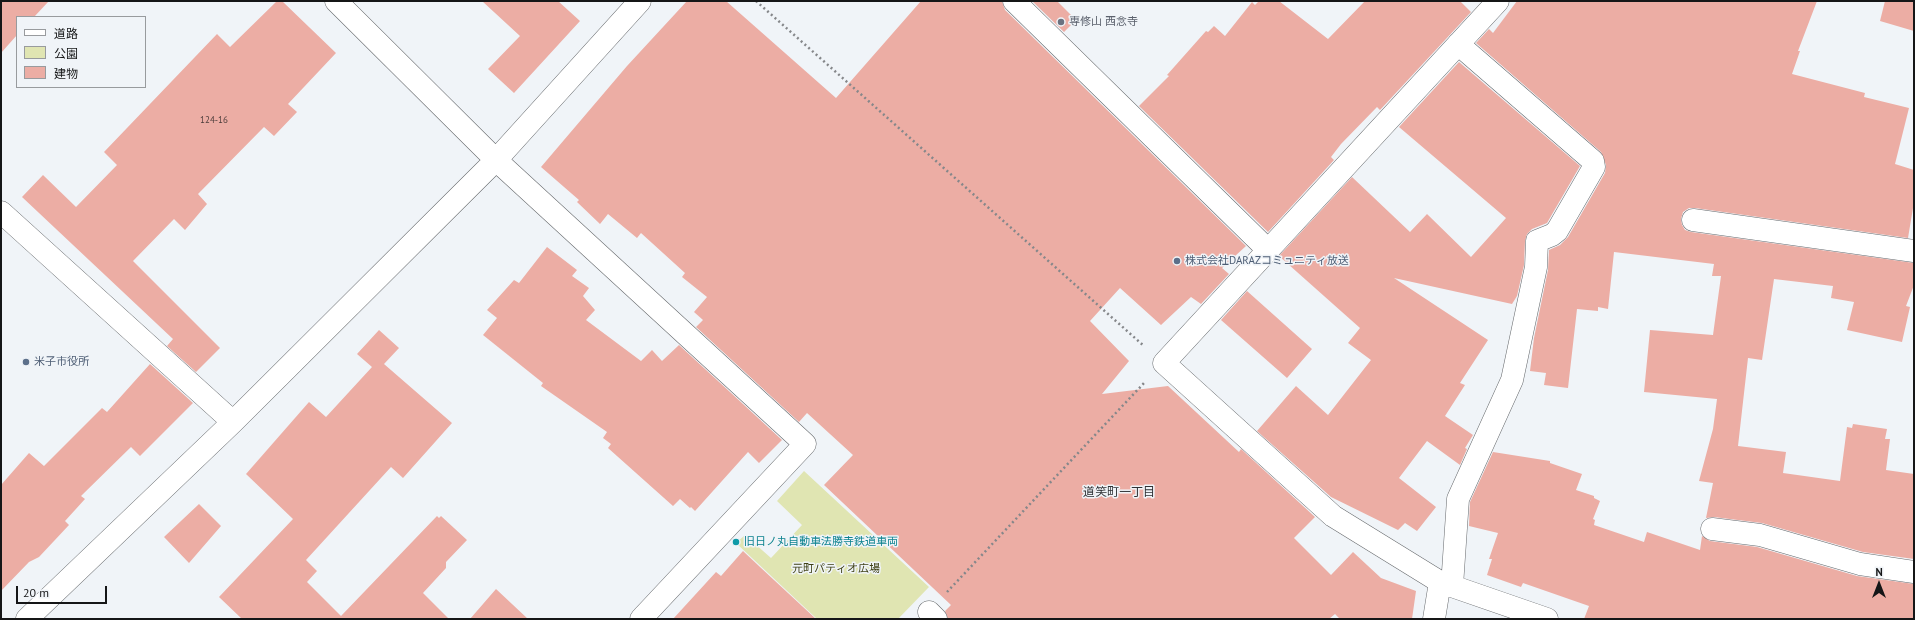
<!DOCTYPE html>
<meta charset="utf-8">
<style>
body{margin:0}
#map{position:relative;width:1915px;height:620px;overflow:hidden;background:#f0f4f8;font-family:"PT Sans","Noto Sans JP",sans-serif}
canvas{display:block}
.frame{position:absolute;inset:0;border:2px solid #151617;pointer-events:none}
.legend{position:absolute;left:16px;top:16px;width:130px;height:72px;box-sizing:border-box;background:#f0f4f8;border:1px solid #989b9e;margin:0;padding:5px 7px;list-style:none;font-size:12px;color:#151617}
.legend li{display:flex;align-items:center;gap:8px;height:20px}
.legend b{width:20px;border:1px solid #989b9e}
.north{position:absolute;left:1859px;top:564px;width:40px;height:40px;-webkit-text-stroke:3px #f0f4f8;paint-order:stroke;rotate:0deg;font-size:11px;font-weight:700;line-height:16px;text-align:center;color:#151617}
.north::after{content:'';display:block;margin:auto;width:14px;height:18px;background:#151617;clip-path:polygon(50% 0,100% 100%,50% 72%,0 100%)}
.scale{position:absolute;left:16px;top:586px;width:91px;height:18px;box-sizing:border-box;border:2px solid #151617;border-top:0;padding-left:5px;font-size:12px;line-height:14px;white-space:nowrap;color:#151617;-webkit-text-stroke:3px #f0f4f8;paint-order:stroke}
</style>
<div id="map">
<canvas width="1915" height="620"></canvas>
<div class="frame"></div>
<ul class="legend">
<li><b style="height:5px;background:#fff"></b>道路</li>
<li><b style="height:11px;background:#e0e5b2"></b>公園</li>
<li><b style="height:11px;background:#ecada4"></b>建物</li>
</ul>
<div class="north">N</div>
<div class="scale">20 m</div>
</div>
<script>
const c = document.querySelector('canvas').getContext('2d');
c.lineJoin = 'round';
function fill(path, color) { c.fillStyle = color; c.fill(path, 'evenodd'); }
const toPath = rows => new Path2D(rows.map(r => 'M' + r).join(''));
function trace(path, color, width, dash) { c.strokeStyle = color; c.lineWidth = width; c.lineCap = dash ? 'butt' : 'round'; c.setLineDash(dash || []); c.stroke(path); }
function write(font, color, halo, rows, align = 'center') {
  c.font = font + ' "PT Sans","Noto Sans JP",sans-serif'; c.lineWidth = 3; c.setLineDash([]); c.textBaseline = 'middle'; c.strokeStyle = halo; c.fillStyle = color; for (const [text, x, y, turn = 0] of rows) {
    c.save(); c.translate(x, y); c.rotate((+turn || 0) * Math.PI / 180); c.textAlign = isNaN(turn) ? turn : align; if (halo) c.strokeText(text, 0, 0); c.fillText(text, 0, 0); c.restore();
  }
}
fill(toPath([
 [804,471,929,587,898,619,817,619,736,543,745,535,771,558,802,525,777,501]
]), '#e0e5b2');
fill(toPath([
 [1,1,49,1,34,17,17,17,17,35,1,53],
 [277,1,282,1,336,53,288,104,297,112,274,136,264,127,198,194,207,204,185,230,174,219,133,261,220,348,196,372,167,346,173,339,22,197,43,175,76,207,117,165,104,152,217,34,230,47],
 [482,1,558,1,580,21,514,93,488,69,520,36],
 [687,1,726,1,836,98,921,1,1002,1,1005,10,1246,246,1222,268,1229,274,1201,304,1191,297,1161,325,1120,288,1090,321,1129,361,1102,394,1168,386,1239,452,1241,449,1315,517,1294,538,1331,575,1353,552,1381,578,1416,591,1412,619,1340,619,1335,614,1329,619,948,619,945,611,951,605,824,485,853,455,807,413,799,422,696,327,703,320,694,312,707,297,682,277,685,273,641,233,637,238,608,214,600,224,577,202,579,200,541,167,627,66],
 [1032,1,1057,1,1076,20,1064,32],
 [1259,1,1279,1,1328,39,1365,1,1460,1,1471,12,1380,110,1377,107,1341,144,1331,157,1334,160,1268,232,1139,106,1169,76,1167,75,1206,31,1208,32,1214,26,1225,36,1252,2,1255,5],
 [1517,1,1817,1,1798,51,1800,51,1792,74,1865,93,1864,97,1909,108,1895,164,1914,170,1914,202,1908,238,1695,208,1689,208,1683,212,1681,219,1682,225,1685,230,1691,232,1914,263,1914,285,1906,306,1910,307,1902,342,1847,330,1854,302,1831,298,1833,286,1774,279,1762,360,1748,358,1738,446,1786,452,1783,473,1840,481,1847,427,1852,428,1853,424,1887,429,1885,439,1890,439,1886,470,1914,474,1914,559,1863,552,1762,523,1714,517,1706,518,1713,483,1699,481,1713,429,1717,399,1644,392,1650,330,1713,335,1721,276,1712,276,1714,264,1614,252,1608,309,1598,307,1598,311,1577,309,1568,388,1544,385,1546,373,1530,371,1534,338,1548,270,1549,250,1560,245,1568,237,1605,173,1606,165,1601,152,1476,43,1489,29,1493,33],
 [1885,1,1914,1,1914,31,1880,21],
 [1459,62,1580,166,1547,223,1532,229,1527,234,1525,241,1524,265,1517,296,1512,304,1394,278,1488,340,1460,383,1465,385,1445,416,1473,435,1465,448,1467,449,1460,465,1427,441,1399,478,1436,507,1417,531,1405,523,1398,530,1331,497,1257,431,1296,386,1328,415,1371,360,1348,343,1360,328,1279,256,1352,177,1410,232,1427,214,1471,257,1506,218,1399,127],
 [547,247,577,270,572,276,589,288,583,296,595,310,586,320,641,361,652,350,662,361,679,345,782,440,759,463,748,452,695,511,691,507,690,508,680,499,673,506,608,448,611,444,603,438,607,432,541,386,543,383,483,335,497,318,487,310,514,280,519,283],
 [1247,291,1312,349,1287,378,1221,320],
 [379,330,399,348,384,364,452,423,403,478,391,467,306,560,317,571,307,582,341,616,437,516,439,518,441,516,467,540,446,562,446,568,423,593,449,619,242,619,219,597,293,519,246,474,309,402,326,417,372,367,357,354],
 [150,364,193,403,140,456,131,447,81,496,85,499,65,521,69,525,39,557,29,562,1,591,1,485,29,453,44,466,102,408,107,412],
 [1493,452,1550,461,1550,463,1582,474,1576,490,1594,496,1594,498,1600,501,1593,519,1595,520,1594,525,1644,542,1647,532,1700,550,1702,536,1710,541,1757,547,1857,576,1914,584,1914,619,1584,619,1589,606,1523,583,1521,587,1487,575,1492,559,1489,559,1498,533,1469,526,1470,502],
 [199,504,221,526,189,563,164,537],
 [743,551,760,567,816,619,673,619,716,572,721,576],
 [496,589,528,619,470,619]
]), '#ecada4');
const minor = toPath([
 [336,1,496,160,805,444,641,619],
 [1014,1,1268,250],
 [1498,1,1164,363,1333,516,1440,582,1547,619],
 [1,212,233,422],
 [1693,220,1914,251],
 [1712,529,1760,535,1860,564,1914,572],
 [1452,586,1458,499,1512,380,1536,267,1537,241,1552,235,1557,231,1594,167,1593,161,1458,44],
 [929,612,936,619],
 [27,619,233,422,496,160,640,1],
 [1434,619,1440,582]
]);
trace(minor, '#66696c', 23);
trace(toPath([
 [756,1,1144,346],
 [947,592,1145,382]
]), '#85878a', 2.5, [2, 3]);
trace(minor, '#fff', 22);
for (const [x, y, r, color] of [
 [1061,22,4,"#6b7280"],
 [1177,261,4,"#5c6f8a"],
 [26,362,4,"#5c6f8a"],
 [736,542,4,"#0f9aa8"]
]) { const dot = new Path2D(); dot.arc(x, y, r, 0, 2 * Math.PI); c.fillStyle = color; c.fill(dot); trace(dot, '#f0f4f8', 1.5); }
write('9px', '#4b3c3a', null, [
 ["124-16",214,120]
]);
write('11px', '#5b616d', '#f0f4f8', [
 ["専修山 西念寺",1069,22]
], 'left');
write('11px', '#4e5e75', '#f0f4f8', [
 ["株式会社DARAZコミュニティ放送",1185,261],
 ["米子市役所",34,362]
], 'left');
write('11px', '#0d838f', '#f0f4f8', [
 ["旧日ノ丸自動車法勝寺鉄道車両",744,542]
], 'left');
write('11px', '#3e4015', '#f0f4f8', [
 ["元町パティオ広場",836,569]
]);
write('12px', '#2f3134', '#f0f4f8', [
 ["道笑町一丁目",1119,493]
]);
</script>
